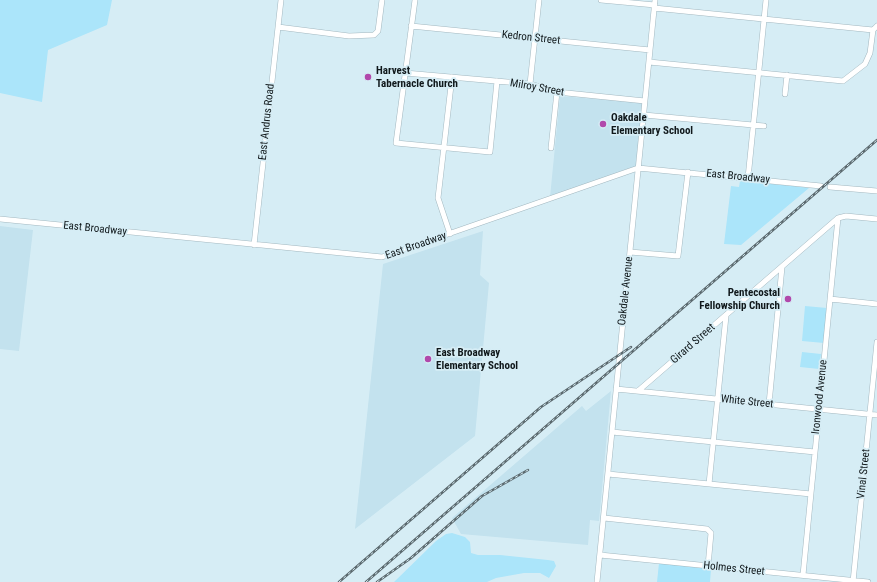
<!DOCTYPE html>
<style>
body{margin:0}
canvas{display:block;background:#d6edf5}
</style>
<canvas width="877" height="582"></canvas>
<script>
const c = document.querySelector('canvas').getContext('2d');
c.lineJoin = 'round';
function fill(path, color) { c.fillStyle = color; c.fill(path, 'evenodd'); }
const toPath = rows => new Path2D(rows.map(r => 'M' + r).join(''));
function trace(path, color, width, dash) { c.strokeStyle = color; c.lineWidth = width; c.lineCap = dash ? 'butt' : 'round'; c.setLineDash(dash || []); c.stroke(path); }
function write(font, color, halo, rows, align = 'center') {
  c.font = font + ' "Roboto Condensed",sans-serif'; c.lineWidth = 3.5; c.setLineDash([]); c.textBaseline = 'middle'; c.strokeStyle = halo; c.fillStyle = color; for (const [text, x, y, turn = 0] of rows) {
    c.save(); c.translate(x, y); c.rotate((+turn || 0) * Math.PI / 180); c.textAlign = isNaN(turn) ? turn : align; if (halo) c.strokeText(text, 0, 0); c.fillText(text, 0, 0); c.restore();
  }
}
fill(toPath([
 [560,96,643,103,636,166,550,197],
 [0,226,33,230,19,351,0,349],
 [483,231,480,275,489,283,475,436,355,529,383,264],
 [611,391,599,521,590,520,588,545,461,534,452,518,582,406,586,411]
]), '#c3e2ee');
fill(toPath([
 [0,0,112,0,107,25,48,50,42,102,0,93],
 [740,181,793,186,809,188,741,245,724,244,731,186,739,187],
 [805,306,827,308,824,343,802,341],
 [802,352,821,354,819,369,800,367],
 [452,533,465,537,470,542,471,553,478,555,500,555,548,560,554,561,556,566,549,578,540,573,524,573,496,578,487,582,394,582,436,541,446,534],
 [659,563,711,569,710,582,657,582]
]), '#abe5fa');
const minor = toPath([
 [415,0,396,143,490,152,497,81],
 [601,0,655,5],
 [654,8,873,30],
 [411,26,650,50],
 [278,27,349,36,374,35,378,31,382,0],
 [649,62,843,81,865,64,870,53,873,30,877,26],
 [405,73,530,84,557,92,645,101],
 [530,84,539,0],
 [785,94,787,75],
 [644,115,764,126],
 [551,148,557,92],
 [748,178,766,0],
 [830,187,877,191],
 [0,219,382,257,638,168,821,186],
 [450,234,438,198,452,77],
 [254,245,281,0],
 [630,252,678,256,688,172],
 [830,299,877,304],
 [616,389,877,415],
 [638,391,838,218,846,216,877,219],
 [769,404,782,267],
 [612,432,815,452],
 [608,474,811,494],
 [709,484,726,316],
 [604,518,707,529,711,533,708,566],
 [600,555,868,582],
 [803,575,838,218],
 [597,582,655,0],
 [853,582,877,342]
]);
trace(minor, '#a3b8c0', 6);
trace(minor, '#fff', 5);
const rail = toPath([
 [339,582,541,407,631,347],
 [366,582,877,140],
 [377,582,411,558,482,496,528,470]
]);
trace(rail, '#5b696e', 2.5);
trace(rail, '#d6edf5', 1, [3]);
for (const [x, y, r, color] of [
 [368,77,4,"#b148ab"],
 [603,124,4,"#b148ab"],
 [788,299,4,"#b148ab"],
 [428,359,4,"#b148ab"]
]) { const dot = new Path2D(); dot.arc(x, y, r, 0, 2 * Math.PI); c.fillStyle = color; c.fill(dot); trace(dot, '#d6edf5', 1.5); }
write('11px', '#10181b', '#d6edf5', [
 ["Kedron Street",531,38,6],
 ["Milroy Street",537,88,10],
 ["East Andrus Road",267,122,-84],
 ["East Broadway",738,177,6],
 ["East Broadway",95,229,6],
 ["East Broadway",416,246,-19],
 ["Oakdale Avenue",626,291,-84],
 ["Girard Street",693,344,-41],
 ["Ironwood Avenue",820,397,-84],
 ["White Street",747,402,6],
 ["Vinal Street",864,474,-84],
 ["Holmes Street",734,569,6]
]);
write('bold 11px', '#10181b', '#d6edf5', [
 ["Harvest",376,71],
 ["Tabernacle Church",376,84],
 ["Oakdale",611,118],
 ["Elementary School",611,131],
 ["Pentecostal",780,293,"right"],
 ["Fellowship Church",780,306,"right"],
 ["East Broadway",436,353],
 ["Elementary School",436,366]
], 'left');
</script>
